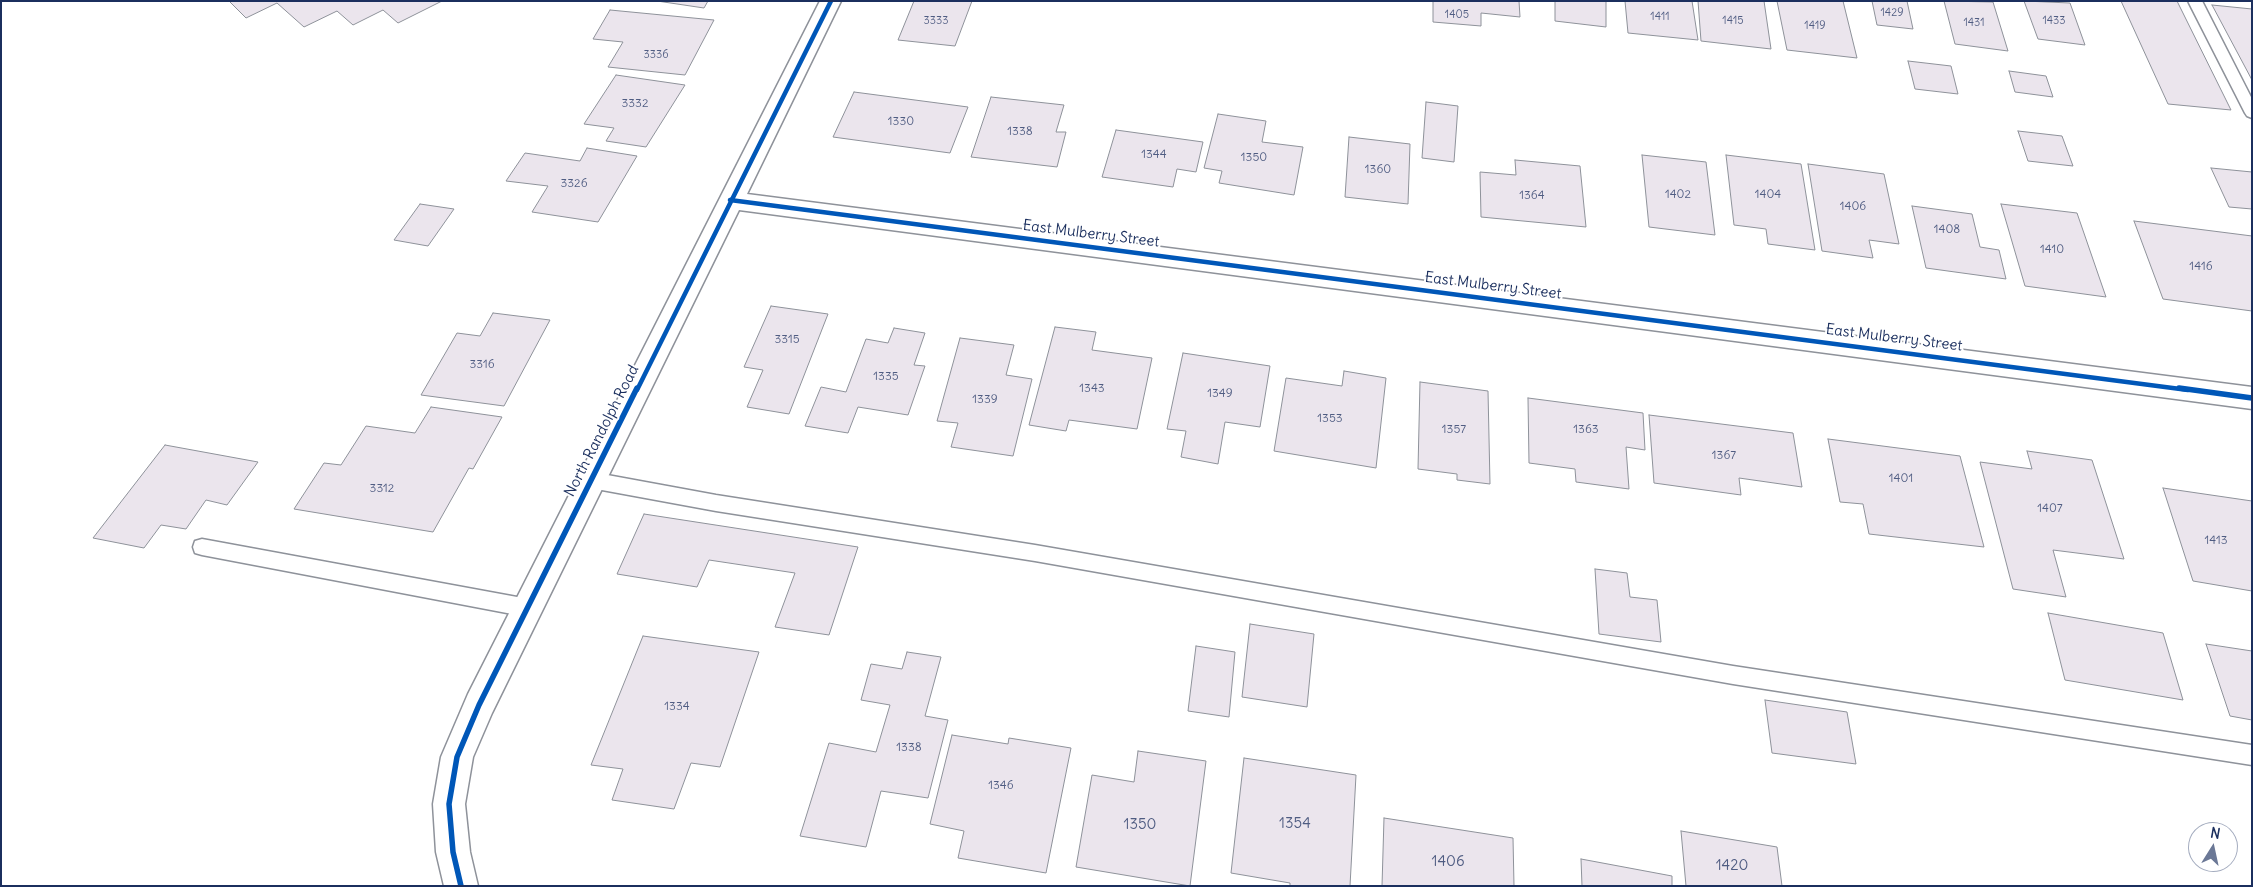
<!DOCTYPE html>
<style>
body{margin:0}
#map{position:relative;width:2253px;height:887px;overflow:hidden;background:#fff;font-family:Delius,sans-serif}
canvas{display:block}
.frame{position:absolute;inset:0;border:2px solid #1b2f5e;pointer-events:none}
.north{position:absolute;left:2188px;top:822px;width:50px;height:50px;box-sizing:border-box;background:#fff;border:1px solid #a4acbf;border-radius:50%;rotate:10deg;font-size:14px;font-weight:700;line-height:20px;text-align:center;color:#1b2f5e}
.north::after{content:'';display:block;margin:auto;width:18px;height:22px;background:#6b7896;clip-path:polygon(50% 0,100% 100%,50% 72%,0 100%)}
</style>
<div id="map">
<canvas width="2253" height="887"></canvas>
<div class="frame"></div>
<div class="north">N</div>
</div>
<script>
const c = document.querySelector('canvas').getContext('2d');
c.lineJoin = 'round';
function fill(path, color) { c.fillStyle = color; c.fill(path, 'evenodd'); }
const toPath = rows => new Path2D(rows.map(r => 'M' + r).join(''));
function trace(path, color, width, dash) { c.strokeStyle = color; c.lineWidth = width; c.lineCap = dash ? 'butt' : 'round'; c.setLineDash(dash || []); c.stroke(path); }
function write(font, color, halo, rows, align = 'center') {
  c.font = font + ' Delius,sans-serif'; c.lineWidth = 4; c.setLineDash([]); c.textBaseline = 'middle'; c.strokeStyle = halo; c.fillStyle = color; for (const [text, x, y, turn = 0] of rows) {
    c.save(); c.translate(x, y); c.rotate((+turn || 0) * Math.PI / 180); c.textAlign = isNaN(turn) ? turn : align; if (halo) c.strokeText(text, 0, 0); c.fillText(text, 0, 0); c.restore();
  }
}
const building = toPath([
 [229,1,442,1,398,23,383,10,353,25,337,11,304,27,277,3,246,18,229,1],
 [657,1,708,1,704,8,657,1],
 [914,1,972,1,955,46,898,40,914,1],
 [1433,1,1519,1,1520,17,1481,13,1481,26,1433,22,1433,1],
 [1555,1,1606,1,1606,27,1555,21,1555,1],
 [1625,1,1692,1,1698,40,1628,33,1625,1],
 [1698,1,1764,1,1771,49,1701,41,1698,1],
 [1777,1,1843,1,1857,58,1787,50,1777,1],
 [1872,1,1907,1,1913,29,1877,25,1872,1],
 [1944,1,1993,2,2008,51,1955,44,1944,1],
 [2024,1,2070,3,2085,45,2038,39,2024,1],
 [2121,1,2177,1,2231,110,2168,104,2121,1],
 [2212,5,2252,9,2252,80,2212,5],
 [610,10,714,20,685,75,608,67,623,42,593,39,610,10],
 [1908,61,1951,66,1958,94,1915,89,1908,61],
 [2009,71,2046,76,2053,97,2015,92,2009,71],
 [616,75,685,85,646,147,606,141,614,128,584,124,616,75],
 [854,92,968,107,950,153,833,137,854,92],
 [991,97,1064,105,1056,132,1066,132,1057,167,971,157,991,97],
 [1426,102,1458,106,1454,162,1422,158,1426,102],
 [1218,114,1266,121,1262,142,1303,147,1294,195,1219,183,1222,171,1204,168,1218,114],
 [1116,130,1203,142,1196,172,1177,169,1173,187,1102,177,1116,130],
 [2018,131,2062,136,2073,166,2028,161,2018,131],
 [1349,137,1410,144,1408,204,1345,197,1349,137],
 [587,148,637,156,598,222,532,212,548,186,506,181,525,153,580,161,587,148],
 [1642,155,1706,162,1715,235,1649,227,1642,155],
 [1726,155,1801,164,1815,250,1768,244,1766,229,1734,225,1726,155],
 [1515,160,1580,166,1586,227,1481,217,1480,172,1516,175,1515,160],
 [1808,164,1884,174,1899,244,1869,240,1873,258,1822,251,1808,164],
 [2211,168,2252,172,2252,209,2229,207,2211,168],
 [420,204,454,209,428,246,394,240,420,204],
 [2001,204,2077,213,2106,297,2025,286,2001,204],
 [1912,206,1972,214,1980,247,1999,250,2006,279,1926,268,1912,206],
 [2134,221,2252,236,2252,311,2163,299,2134,221],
 [771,306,828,314,789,414,747,407,763,370,744,367,771,306],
 [493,313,550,320,504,406,421,395,457,333,480,336,493,313],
 [1055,327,1096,332,1092,350,1152,358,1137,429,1069,420,1066,431,1029,425,1055,327],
 [894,328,925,333,914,365,925,366,908,415,858,407,848,433,805,426,821,387,846,392,866,339,888,343,894,328],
 [960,338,1014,345,1006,375,1032,379,1013,456,951,447,958,423,937,421,960,338],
 [1183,353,1270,366,1260,427,1225,422,1218,464,1181,457,1186,431,1167,429,1183,353],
 [1344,371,1386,378,1376,468,1274,451,1286,378,1342,386,1344,371],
 [1420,382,1488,391,1490,484,1457,480,1457,474,1418,469,1420,382],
 [1528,398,1643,413,1645,450,1626,447,1629,489,1576,482,1575,469,1529,463,1528,398],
 [431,407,502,417,473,469,469,468,433,532,294,509,324,463,341,465,366,426,415,433,431,407],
 [1649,415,1793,433,1802,487,1739,478,1741,495,1654,483,1649,415],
 [1828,439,1960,456,1984,547,1869,534,1863,504,1840,502,1828,439],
 [165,445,258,462,227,505,206,500,186,529,161,525,144,548,93,538,165,445],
 [2027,451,2092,460,2124,559,2053,550,2066,597,2013,589,1980,462,2032,469,2027,451],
 [2163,488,2252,501,2252,591,2193,581,2163,488],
 [644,514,858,547,829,635,775,627,795,573,709,560,697,587,617,574,644,514],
 [1595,569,1627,573,1630,597,1657,600,1661,642,1599,634,1595,569],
 [2048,613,2163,633,2183,700,2065,680,2048,613],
 [1250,624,1314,634,1307,707,1242,697,1250,624],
 [643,636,759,652,720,767,691,763,674,809,612,800,623,769,591,765,643,636],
 [2206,644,2252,651,2252,720,2230,716,2206,644],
 [1196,646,1235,652,1229,717,1188,711,1196,646],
 [907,652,941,657,925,716,948,720,928,798,881,791,866,847,800,836,829,743,876,752,890,705,861,700,871,664,902,669,907,652],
 [1765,700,1847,712,1856,764,1772,753,1765,700],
 [952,735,1008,744,1009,738,1071,748,1046,873,958,858,964,831,930,824,952,735],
 [1138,751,1206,761,1190,886,1076,867,1092,775,1134,782,1138,751],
 [1244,758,1356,775,1350,886,1290,886,1290,883,1231,873,1244,758],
 [1384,818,1513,838,1514,886,1382,886,1384,818],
 [1681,831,1777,847,1782,886,1686,886,1681,831],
 [1581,859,1672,876,1672,886,1582,886,1581,859]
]);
fill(building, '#ebe5ed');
trace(building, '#8e929a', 1);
const lane = toPath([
 [2188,1,2202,1,2252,99,2252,118,2247,116,2245,113,2188,1],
 [591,472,716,495,1035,545,1733,666,2252,745,2252,765,1733,684,1035,561,716,511,591,488,585,485,582,480,585,475,591,472],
 [202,539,528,599,535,602,538,608,535,614,528,617,202,555,195,553,193,547,195,541,202,539]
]);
const street = toPath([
 [820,1,841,1,747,194,2252,387,2252,409,739,210,492,713,473,757,465,804,470,852,478,886,444,886,436,852,433,804,441,757,468,694,820,1]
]);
trace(lane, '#8e929a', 3);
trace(street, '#8e929a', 3);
fill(lane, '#fff');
fill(street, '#fff');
trace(toPath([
 [730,200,2188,390],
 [637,390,831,1]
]), '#0057b8', 4.5);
trace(toPath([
 [2179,388,2252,398],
 [461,886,453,852,449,804,457,757,479,705,637,388]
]), '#0057b8', 5.5);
write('11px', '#4f5c82', null, [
 ["1429",1892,13],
 ["1405",1457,15],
 ["1411",1660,17],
 ["3333",936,21],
 ["1415",1733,21],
 ["1433",2054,21],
 ["1431",1974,23],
 ["1419",1815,26],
 ["3336",656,55]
]);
write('12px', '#4f5c82', null, [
 ["3332",635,104],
 ["1330",901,122],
 ["1338",1020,132],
 ["1344",1154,155],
 ["1350",1254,158],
 ["1360",1378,170],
 ["3326",574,184],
 ["1402",1678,195],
 ["1404",1768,195],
 ["1364",1532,196],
 ["1406",1853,207],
 ["1408",1947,230],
 ["1410",2052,250],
 ["1416",2201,267],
 ["3315",787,340],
 ["3316",482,365],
 ["1335",886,377],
 ["1343",1092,389],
 ["1349",1220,394],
 ["1339",985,400],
 ["1353",1330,419],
 ["1357",1454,430],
 ["1363",1586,430],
 ["1367",1724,456],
 ["1401",1901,479],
 ["3312",382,489],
 ["1407",2050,509],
 ["1413",2216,541],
 ["1334",677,707],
 ["1338",909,748],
 ["1346",1001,786]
]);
write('15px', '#1b2f5e', '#fff', [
 ["East Mulberry Street",1091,234,7],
 ["East Mulberry Street",1493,286,7],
 ["East Mulberry Street",1894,338,7],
 ["North Randolph Road",602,431,-63]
]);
write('15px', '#4f5c82', null, [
 ["1354",1295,824],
 ["1350",1140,825],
 ["1406",1448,862],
 ["1420",1732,866]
]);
</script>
